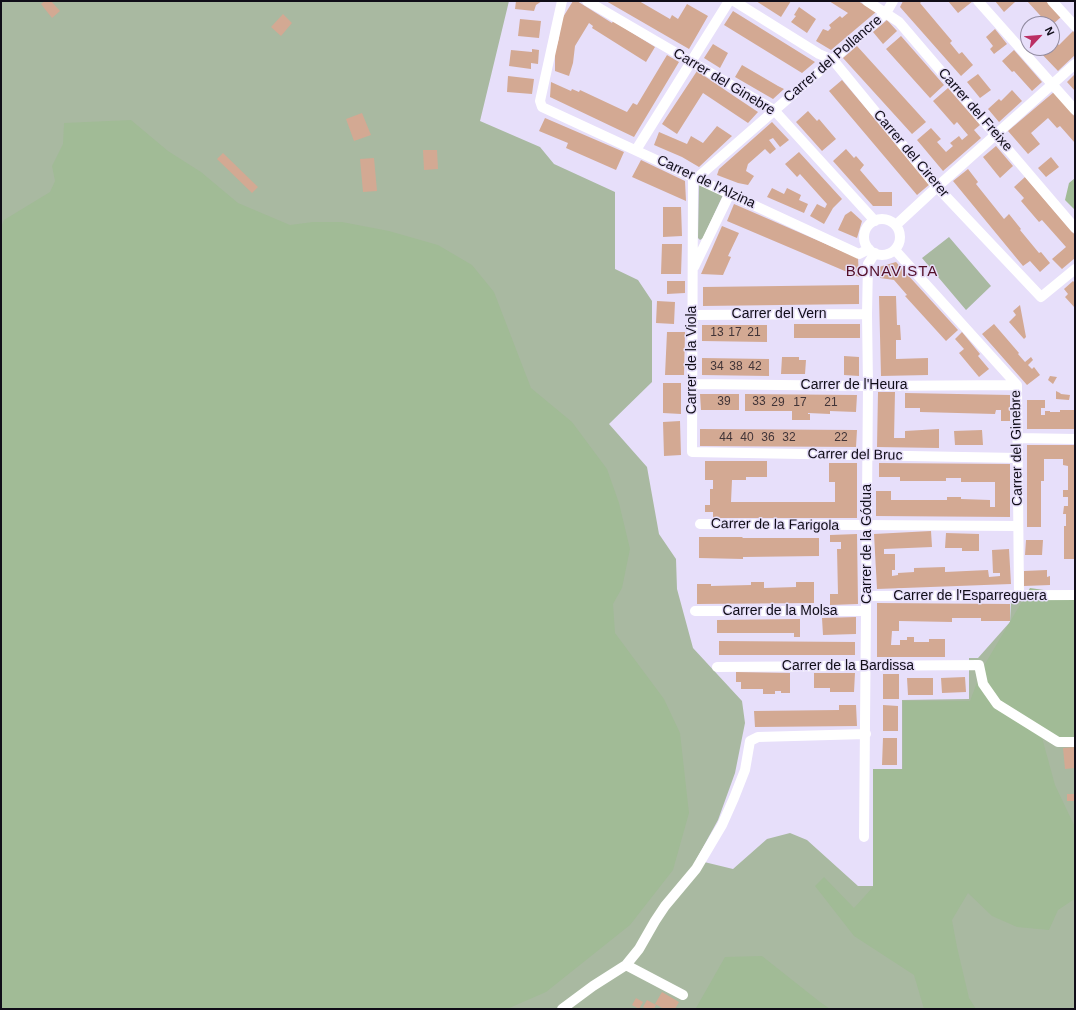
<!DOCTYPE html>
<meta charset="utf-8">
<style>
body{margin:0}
#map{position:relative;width:1076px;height:1010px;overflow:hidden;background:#e7dffa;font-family:Helvetica,sans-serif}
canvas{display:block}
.frame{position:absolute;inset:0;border:2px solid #100d18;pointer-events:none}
.north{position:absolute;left:1020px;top:16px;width:40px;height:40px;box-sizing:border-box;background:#e7dffa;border:1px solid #918ba0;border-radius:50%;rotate:64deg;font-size:11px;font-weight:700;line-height:16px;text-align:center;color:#100d18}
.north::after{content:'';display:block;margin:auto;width:14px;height:18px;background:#bb2f63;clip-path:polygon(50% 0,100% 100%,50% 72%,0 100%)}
</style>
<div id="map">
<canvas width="1076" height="1010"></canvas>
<div class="frame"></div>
<div class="north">N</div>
</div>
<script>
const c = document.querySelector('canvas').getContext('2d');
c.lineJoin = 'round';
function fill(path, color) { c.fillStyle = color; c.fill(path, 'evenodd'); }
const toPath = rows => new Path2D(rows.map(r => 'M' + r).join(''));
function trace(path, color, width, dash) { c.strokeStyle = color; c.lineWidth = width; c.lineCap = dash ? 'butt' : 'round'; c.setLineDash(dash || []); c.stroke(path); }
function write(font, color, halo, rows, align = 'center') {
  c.font = font + ' Helvetica,sans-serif'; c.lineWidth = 3; c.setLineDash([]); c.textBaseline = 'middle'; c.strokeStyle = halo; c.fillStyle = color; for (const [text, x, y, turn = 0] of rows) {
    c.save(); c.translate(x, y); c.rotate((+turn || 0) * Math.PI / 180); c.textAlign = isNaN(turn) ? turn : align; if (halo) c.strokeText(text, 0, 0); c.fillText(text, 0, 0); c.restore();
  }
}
fill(toPath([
 [1,1,509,1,480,121,540,147,554,164,615,192,615,269,638,280,652,301,652,382,609,424,647,467,659,534,676,559,677,589,693,648,742,701,745,723,735,773,718,820,696,860,733,869,767,839,790,833,807,840,858,886,873,886,873,769,902,769,902,700,969,699,969,658,978,658,1010,622,1011,601,1075,601,1075,1009,1,1009],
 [699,183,723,195,703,238,700,240,698,238],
 [949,237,991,286,966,310,922,258]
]), '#a9b9a1');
fill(toPath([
 [131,120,168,151,201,172,238,203,290,225,313,222,342,222,389,231,438,245,472,265,494,292,531,388,572,422,607,469,619,503,630,549,622,588,613,604,615,633,664,699,680,733,689,813,673,870,630,925,546,992,507,1009,1,1009,1,227,4,220,50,192,55,181,52,166,63,144,64,123],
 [1075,178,1075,210,1065,200,1069,183],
 [1030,588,1064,593,1075,591,1075,743,1041,734,1055,785,1075,827,1075,901,1073,900,1058,910,1049,930,1017,927,992,916,968,893,952,920,957,947,969,998,976,1009,924,1009,914,975,854,936,815,886,824,877,854,908,873,887,873,769,903,769,903,701,970,701,982,669],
 [762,956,820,1002,830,1009,696,1008,725,957]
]), '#a1bb96');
fill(toPath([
 [45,1,51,1,60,11,52,18,41,4],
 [516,1,542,1,536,5,534,11,515,9],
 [573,1,577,1,612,23,613,21,655,47,646,62,592,28,593,26,589,23,575,46,573,63,569,76,555,71,555,52,559,38,560,22],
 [606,1,639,1,670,19,672,15,678,19,687,4,708,16,689,49],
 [756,1,791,1,781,17],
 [829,1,858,1,876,12,831,50,816,41,823,29,828,31,831,28,829,25,840,16,842,18,848,13],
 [903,1,922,1,920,3,952,41,950,43,959,54,962,52,973,65,961,76,900,7],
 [948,1,973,1,958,13],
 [995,1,1014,1,1015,2,1004,12],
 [1027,1,1046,1,1061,17,1052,25,1052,24,1048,24],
 [799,7,816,19,807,33,791,22,796,16,794,15],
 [733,11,807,57,815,62,802,73,724,25],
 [283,14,292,23,281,36,271,27],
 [520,19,541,21,539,38,518,36],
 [887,20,897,31,883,44,873,32],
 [995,29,1007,44,994,54,990,49,993,46,986,37],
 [1073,31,1075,34,1075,55,1058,71,1036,48,1052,48,1052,38,1059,45],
 [901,36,944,85,930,98,886,49],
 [713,44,728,53,720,68,704,58],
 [857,46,926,122,912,134,843,58],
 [532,49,539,50,538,64,531,63,531,69,509,66,511,50,532,52],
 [1014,50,1042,82,1032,91,1014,71,1012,72,1002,61],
 [667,55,679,62,634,137,550,97,551,82,571,91,572,89,579,92,580,90,627,112,633,103,637,105],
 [742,65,778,86,784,89,773,99,735,77],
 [697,71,734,96,758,112,748,123,703,93,677,134,662,124],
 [978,74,991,90,980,98,967,82],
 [1075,74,1075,91,1067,82],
 [508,76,534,79,532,94,507,92],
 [842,80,930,184,917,195,829,91],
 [948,88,980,125,974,130,981,138,943,171,917,140,931,128,941,139,937,142,946,152,953,146,950,143,959,136,962,140,968,135,957,122,954,125,933,101],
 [1012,90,1022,101,999,122,988,109,999,99,1001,101],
 [1054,92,1075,117,1075,143,1060,126,1057,128,1048,118,1031,133,1040,144,1028,154,1008,131],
 [808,111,817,121,819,119,836,139,822,151,796,122],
 [362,113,371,135,354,141,346,119],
 [545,118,624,152,616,170,566,148,568,143,539,131],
 [772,122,789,140,780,147,773,138,769,140,776,149,770,154,765,149,748,164,746,171,754,176,748,185,738,183,717,175,719,169],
 [717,126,732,136,699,167,682,157,654,145,659,132,687,144,691,136,703,143],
 [996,146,1013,166,1000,178,983,157],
 [846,149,854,158,856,156,864,165,860,170,879,192,892,192,892,206,873,206,833,161],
 [423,150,437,150,438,169,424,170],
 [799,152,842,199,833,208,824,224,810,216,817,204,825,208,827,204,800,174,797,177,785,164],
 [223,153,258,187,252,193,217,159],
 [1051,157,1059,167,1046,177,1038,168],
 [374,158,377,191,363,192,360,159],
 [641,160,685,181,686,201,632,177],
 [968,169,978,182,976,184,1004,219,1009,214,1021,229,1020,230,1039,253,1041,252,1050,263,1040,272,1030,261,1023,266,953,181],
 [1025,177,1075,235,1075,258,1062,269,1052,259,1066,247,1042,220,1039,222,1021,201,1024,198,1014,187],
 [772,188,784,194,787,188,801,195,799,200,808,204,804,213,767,197],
 [734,204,858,258,859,277,727,221],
 [663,207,681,207,682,236,663,237],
 [851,211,862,221,857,238,838,230,845,215],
 [722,226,739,233,728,256,731,257,723,275,701,274],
 [662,244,682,244,681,274,661,274],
 [896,262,958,330,946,341,905,296,907,295,894,280,880,278,879,267],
 [667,281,685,281,685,293,667,294],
 [1073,281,1075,283,1075,308,1065,297,1068,294,1064,289],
 [859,285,859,304,703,306,703,287],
 [879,296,896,296,897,325,900,325,901,340,896,340,896,359,928,358,928,375,881,376],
 [657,301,675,302,674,324,656,323],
 [1020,305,1026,337,1024,339,1009,322,1016,315,1013,311],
 [794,324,860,324,860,338,794,338],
 [994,324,1019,353,1018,354,1025,362,1031,357,1033,360,1028,365,1032,369,1034,367,1040,375,1027,385,982,334],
 [702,325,767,325,767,342,702,341],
 [667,332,685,332,684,375,665,375],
 [962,332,980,354,978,356,989,369,979,377,959,353,964,349,955,339],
 [844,356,859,357,859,376,844,375],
 [782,357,799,357,799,360,806,360,805,374,781,374],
 [702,358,769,359,769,376,702,375],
 [1050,376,1057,377,1053,384,1048,380],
 [663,383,681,383,681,414,663,413],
 [1056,391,1060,393,1061,394,1070,395,1069,400,1056,399],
 [878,392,895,392,894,438,905,438,905,431,939,429,939,448,877,447],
 [905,393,1010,395,1010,421,1001,421,1001,410,996,410,995,414,920,412,920,408,905,408],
 [700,394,739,394,739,410,701,410],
 [745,394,857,395,856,412,830,411,830,414,808,413,808,414,810,414,810,420,792,420,792,411,745,411],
 [1027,400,1045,400,1045,408,1041,408,1041,415,1045,415,1045,411,1050,411,1050,412,1060,412,1060,410,1075,410,1075,429,1027,429],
 [680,421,681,455,664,456,663,422],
 [700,429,857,430,856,447,700,446],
 [982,430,983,445,955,445,954,431],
 [1027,445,1075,445,1075,559,1064,559,1064,526,1066,526,1066,514,1063,514,1064,506,1068,506,1068,497,1063,497,1063,490,1068,490,1068,466,1063,465,1063,459,1044,459,1044,481,1041,481,1041,527,1027,527],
 [705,461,767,461,767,477,746,477,746,480,732,480,731,502,835,502,835,482,829,482,829,463,857,463,857,518,713,518,713,512,705,512,705,505,710,505,710,489,713,489,713,480,705,480],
 [879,463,1010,464,1010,517,876,516,876,491,891,491,891,500,947,500,947,497,961,497,961,499,990,500,990,507,995,507,995,482,961,482,961,478,946,478,946,481,900,481,900,477,879,477],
 [931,531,932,547,884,549,884,554,895,554,895,570,892,570,892,576,898,575,898,573,914,572,914,568,945,567,945,572,988,570,989,577,1000,576,1000,573,993,573,992,550,1009,549,1011,584,877,589,874,534],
 [946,533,979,534,979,551,962,551,962,548,945,548],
 [857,534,858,604,830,605,830,594,838,594,837,549,841,549,841,542,830,542,830,535],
 [699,537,743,537,742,538,819,538,819,556,743,557,743,559,699,558],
 [1026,540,1043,540,1042,555,1025,555],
 [1047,570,1047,577,1050,576,1050,585,1024,586,1024,571],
 [751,582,764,582,764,588,796,587,796,582,814,582,814,603,697,604,697,584,711,584,711,586,751,585],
 [877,603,1010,604,1010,621,981,621,981,618,952,618,952,622,899,621,899,631,892,631,891,645,900,645,900,640,907,640,907,637,914,637,914,642,929,642,929,639,945,639,945,657,877,657],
 [856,617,856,634,823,635,822,618],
 [800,619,800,637,794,637,794,633,717,633,717,620],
 [719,641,855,642,855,655,719,655],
 [736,672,790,673,790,693,781,693,781,691,775,691,775,694,763,694,763,689,741,689,741,682,736,682],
 [814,673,855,673,854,692,830,692,830,688,814,688],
 [883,674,899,674,899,699,883,699],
 [965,677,966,692,942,693,941,678],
 [907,678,933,678,933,695,908,695],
 [839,705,856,705,857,726,755,727,754,711,839,710],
 [883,705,898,706,898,731,883,731],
 [883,738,897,738,897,765,882,765],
 [1075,747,1075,768,1065,769,1063,748],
 [1067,794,1075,794,1075,801,1067,801],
 [662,992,679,1002,675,1009,664,1009,655,1004],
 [636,998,643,1002,639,1009,632,1005],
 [647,1000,656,1005,654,1009,647,1009,643,1007]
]), '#d3a993');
trace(toPath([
 [562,1,540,101,542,107,859,254,869,249],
 [587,1,774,110,875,221],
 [734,1,819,54,833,60,937,187,1041,297,1075,269],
 [867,1,899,22,1075,228],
 [978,1,1075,110],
 [1052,1,1075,26],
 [636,150,729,1],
 [693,176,692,452,1018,458],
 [697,178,886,13,893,1],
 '864 237a18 18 0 1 1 36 0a18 18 0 1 1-36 0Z',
 [896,225,937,187,1075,64],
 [895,250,1017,385,1019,596],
 [694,267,730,193],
 [692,315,867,314],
 [692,384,868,386,1017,385],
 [1018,438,1075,439],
 [700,524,1018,526],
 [866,596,1075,595],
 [695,611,866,611],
 [717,667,979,665,983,684,997,704,1058,742,1075,742],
 [864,837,868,386,867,314,868,264,875,253],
 [626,965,683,995],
 [562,1009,593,986,626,965,639,949,655,921,665,906,696,869,722,825,734,798,745,770,750,741,758,737,866,734]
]), '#fff', 10);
write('12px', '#413437', null, [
 ["13",717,333],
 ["17",735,333],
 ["21",754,333],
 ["34",717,367],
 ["38",736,367],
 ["42",755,367],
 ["39",724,402],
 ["33",759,402],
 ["29",778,403],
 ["17",800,403],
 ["21",831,403],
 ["44",726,438],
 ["40",747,438],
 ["36",768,438],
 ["32",789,438],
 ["22",841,438]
]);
write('14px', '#100d18', '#e7dffa', [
 ["Carrer del Pollancre",833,59,-41],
 ["Carrer del Ginebre",724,82,31],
 ["Carrer del Freixe",975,110,49],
 ["Carrer del Cirerer",911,154,50],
 ["Carrer de l'Alzina",706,182,25],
 ["Carrer del Vern",779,314],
 ["Carrer de la Viola",692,360,-90],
 ["Carrer de l'Heura",854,385],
 ["Carrer del Ginebre",1017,448,-91],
 ["Carrer del Bruc",855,455,1],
 ["Carrer de la Farigola",775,525,1],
 ["Carrer de la Gódua",867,544,-90],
 ["Carrer de l'Esparreguera",970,596],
 ["Carrer de la Molsa",780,611],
 ["Carrer de la Bardissa",848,666]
]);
c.letterSpacing = '1px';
write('15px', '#530f28', '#e7dffa', [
 ["BONAVISTA",892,272]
]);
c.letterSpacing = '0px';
</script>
